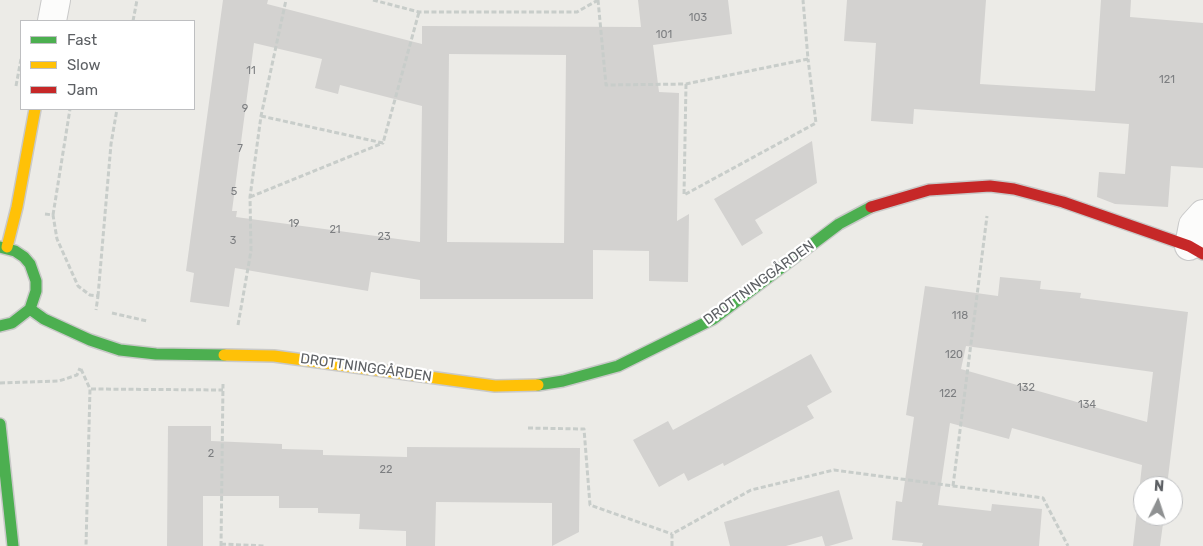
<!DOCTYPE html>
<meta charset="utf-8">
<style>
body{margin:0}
#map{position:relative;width:1203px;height:546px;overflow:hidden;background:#ecebe7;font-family:Rubik,sans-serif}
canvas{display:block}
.legend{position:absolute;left:20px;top:20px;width:175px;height:90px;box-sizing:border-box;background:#fff;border:1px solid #bebfc1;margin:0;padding:6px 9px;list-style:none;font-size:15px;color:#5d6064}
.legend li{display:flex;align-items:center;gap:10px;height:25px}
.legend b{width:25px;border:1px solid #bebfc1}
.north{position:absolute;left:1133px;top:476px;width:50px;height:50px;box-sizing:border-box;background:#fff;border:1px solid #bebfc1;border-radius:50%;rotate:4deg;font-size:14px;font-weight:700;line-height:20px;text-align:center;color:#5d6064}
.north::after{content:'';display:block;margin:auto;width:18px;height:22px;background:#8f9192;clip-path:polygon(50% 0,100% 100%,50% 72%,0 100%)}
</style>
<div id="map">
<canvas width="1203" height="546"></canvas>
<ul class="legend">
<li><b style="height:6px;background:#4caf50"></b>Fast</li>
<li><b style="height:6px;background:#ffc107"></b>Slow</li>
<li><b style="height:6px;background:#c62828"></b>Jam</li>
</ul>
<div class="north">N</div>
</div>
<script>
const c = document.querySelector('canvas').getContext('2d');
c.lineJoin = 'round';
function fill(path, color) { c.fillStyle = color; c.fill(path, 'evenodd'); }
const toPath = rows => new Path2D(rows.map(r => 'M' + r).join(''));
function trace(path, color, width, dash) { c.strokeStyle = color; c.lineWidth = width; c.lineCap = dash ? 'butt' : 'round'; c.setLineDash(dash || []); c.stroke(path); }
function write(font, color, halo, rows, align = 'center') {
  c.font = font + ' Rubik,sans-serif'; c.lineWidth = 4.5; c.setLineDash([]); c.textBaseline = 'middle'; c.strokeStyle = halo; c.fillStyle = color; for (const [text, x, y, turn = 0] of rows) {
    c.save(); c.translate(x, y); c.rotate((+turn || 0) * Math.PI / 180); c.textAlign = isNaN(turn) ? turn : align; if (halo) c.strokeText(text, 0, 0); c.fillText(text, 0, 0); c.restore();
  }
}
fill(toPath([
 [223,0,268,0,267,4,422,44,422,26,641,27,638,0,728,0,732,34,653,45,659,92,679,93,677,221,689,214,688,282,649,281,649,251,593,250,593,299,420,299,420,280,371,272,368,291,235,268,229,307,190,302,194,273,186,271],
 [254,43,322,59,315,88,338,94,340,85,422,106,420,242,236,217,237,211,232,211],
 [449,54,566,55,564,243,447,242],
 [847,0,986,0,980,84,1095,91,1101,0,1131,0,1130,17,1203,23,1203,168,1171,166,1168,207,1115,204,1097,197,1099,172,1125,174,1129,124,914,109,913,124,871,121,876,43,844,41],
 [812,141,817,183,755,220,763,233,742,246,714,199],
 [1000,277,1041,281,1040,289,1081,293,1080,298,1188,312,1167,486,1143,486,1143,516,1164,516,1160,546,1133,546,1142,465,1012,428,1009,439,950,423,938,505,991,511,992,504,1042,509,1039,546,922,546,923,543,892,540,896,501,902,502,914,417,906,415,925,286,998,296],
 [966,346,1153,372,1147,422,961,369],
 [811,354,832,392,807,406,814,418,724,466,723,463,688,481,684,473,659,487,633,440,668,421,673,430],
 [168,426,211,426,211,441,282,444,282,449,323,450,323,455,407,457,407,447,580,448,579,532,552,546,552,503,436,502,435,546,406,546,406,531,359,529,360,514,318,513,318,508,279,508,279,496,203,496,203,546,167,546],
 [839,490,853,539,829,546,825,546,822,536,786,546,730,546,724,522]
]), '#d3d2d0');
const street = toPath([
 [52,21,56,0],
 [1189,246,1193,225,1203,214]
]);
const fast = toPath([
 [0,247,15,251,24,257,30,264,36,281,36,291,30,309,12,323,0,326],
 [30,309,44,319,90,340,120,350,156,354,224,355],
 [538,385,563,381,618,366,713,319,839,224,871,207],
 [0,424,13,546]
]);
const slow = toPath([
 [7,247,17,207,35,109],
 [224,355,274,356,495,386,538,385]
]);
const jam = toPath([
 [871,207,929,190,990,186,1014,189,1063,202,1189,246,1203,254]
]);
trace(street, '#c9c9c9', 30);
trace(fast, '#c9c9c8', 14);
trace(slow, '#c9c9c8', 14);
trace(jam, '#c9c9c8', 14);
trace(toPath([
 [373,0,419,12,577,12,598,0],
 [598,0,606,85,686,84,808,59,803,0],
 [133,21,137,0],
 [686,84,684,195,816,123,808,59],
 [16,86,21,59],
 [261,116,383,143,419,12],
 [250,197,383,143],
 [45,214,53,215,57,239,78,286,90,295,98,296,96,310],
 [53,215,70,109],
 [98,296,111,144,117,109],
 [112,313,147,321],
 [238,325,251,251,250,197,261,116,286,0],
 [81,369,90,389,86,546],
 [0,383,59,381,77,375,80,368],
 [91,389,223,390],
 [528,428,584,429,590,505,672,534],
 [953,486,987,216],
 [221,544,266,546],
 [221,546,223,384],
 [672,546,672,534,751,490,834,470,1043,498,1068,546]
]), '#c8cdca', 3, [5, 2.5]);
trace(street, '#fcfcfb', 28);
trace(fast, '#4caf50', 11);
trace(slow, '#ffc107', 11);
trace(jam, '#c62828', 11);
write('11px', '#7c7e80', null, [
 ["103",698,18],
 ["101",664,35],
 ["11",251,71],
 ["121",1167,80],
 ["9",245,109],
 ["7",240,149],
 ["5",234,192],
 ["19",294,224],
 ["21",335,230],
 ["23",384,237],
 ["3",233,241],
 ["118",960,316],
 ["120",954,355],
 ["132",1026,388],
 ["122",948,394],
 ["134",1087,405],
 ["2",211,454],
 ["22",386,470]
]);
write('14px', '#5d6064', '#fff', [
 ["DROTTNINGGÅRDEN",759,283,-36],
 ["DROTTNINGGÅRDEN",366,368,8]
]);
</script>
